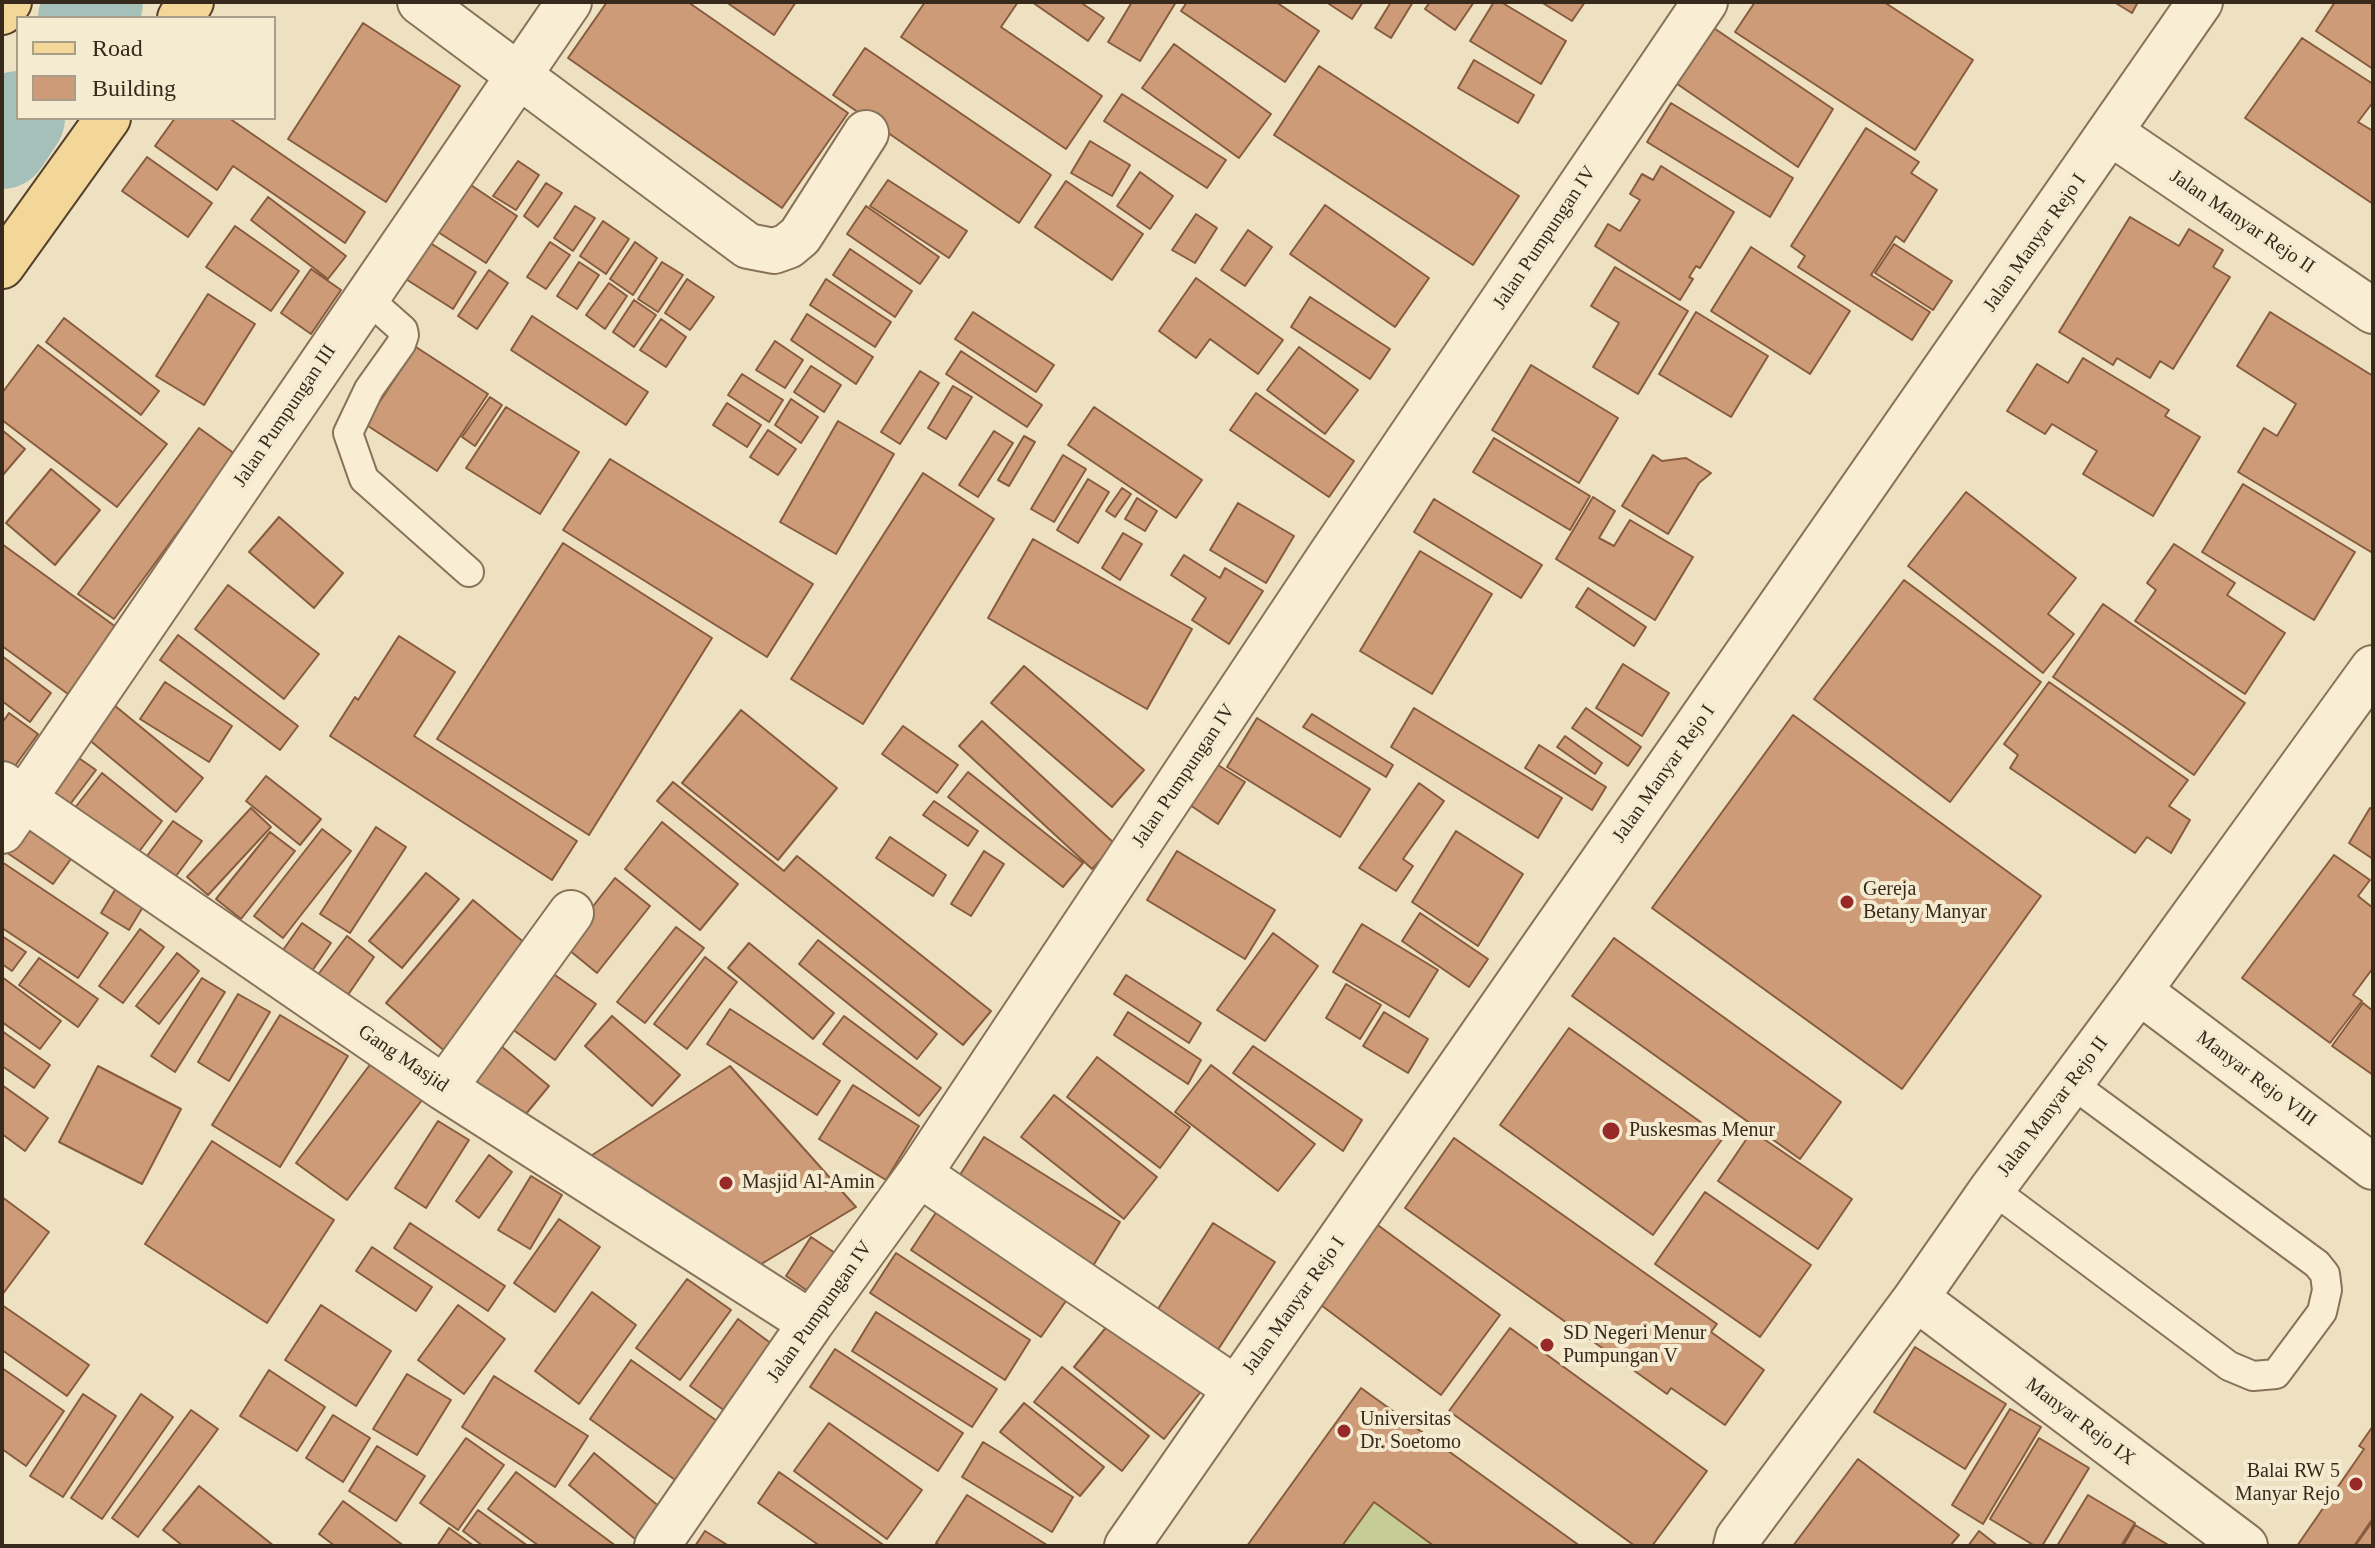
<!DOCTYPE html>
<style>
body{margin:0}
#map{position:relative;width:2375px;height:1548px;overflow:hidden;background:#eee1c1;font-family:"Times New Roman",serif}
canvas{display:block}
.frame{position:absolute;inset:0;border:4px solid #372a1d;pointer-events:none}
.legend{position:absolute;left:16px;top:16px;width:260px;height:104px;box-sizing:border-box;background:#f5ebd1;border:2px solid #a99e89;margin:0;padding:10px 14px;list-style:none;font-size:24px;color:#372a1d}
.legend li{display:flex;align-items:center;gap:16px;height:40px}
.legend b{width:40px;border:2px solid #a99e89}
</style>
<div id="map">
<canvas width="2375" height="1548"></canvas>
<div class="frame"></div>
<ul class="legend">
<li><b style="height:10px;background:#f2d798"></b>Road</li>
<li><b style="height:22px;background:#cd9b77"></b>Building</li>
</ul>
</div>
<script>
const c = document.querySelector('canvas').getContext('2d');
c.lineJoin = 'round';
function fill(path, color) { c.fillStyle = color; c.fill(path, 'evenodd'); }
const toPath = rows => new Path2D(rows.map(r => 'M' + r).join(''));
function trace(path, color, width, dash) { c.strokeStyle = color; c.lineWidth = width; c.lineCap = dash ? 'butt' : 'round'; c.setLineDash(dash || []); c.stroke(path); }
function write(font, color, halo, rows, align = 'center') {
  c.font = font + ' "Times New Roman",serif'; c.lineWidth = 8; c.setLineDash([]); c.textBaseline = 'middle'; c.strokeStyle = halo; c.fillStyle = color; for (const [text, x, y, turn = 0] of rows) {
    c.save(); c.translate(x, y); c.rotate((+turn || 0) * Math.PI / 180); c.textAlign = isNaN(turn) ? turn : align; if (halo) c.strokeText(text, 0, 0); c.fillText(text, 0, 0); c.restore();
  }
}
fill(toPath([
 [1374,1502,1434,1546,1342,1546]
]), '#c5cc95');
trace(toPath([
 [85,18,96,2],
 [2,142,18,118]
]), '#a4c0b8', 94);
const building = toPath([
 [607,2,688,2,848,113,782,208,568,58,607,2],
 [726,2,796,2,774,35,726,2],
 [925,2,1018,2,1001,27,1102,96,1066,149,901,37,925,2],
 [1032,2,1080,2,1104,18,1088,41,1032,2],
 [1132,2,1176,2,1140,61,1108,42,1132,2],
 [1187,2,1276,2,1319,31,1285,82,1181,11,1187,2],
 [1326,2,1363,2,1352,19,1326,2],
 [1391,2,1413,2,1391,38,1375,28,1391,2],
 [1430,2,1474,2,1455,30,1425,9,1430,2],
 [1494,2,1501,2,1566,41,1541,84,1470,41,1494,2],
 [1541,2,1585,2,1572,21,1541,2],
 [1755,2,1884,2,1973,60,1915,150,1735,32,1755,2],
 [2114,2,2138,2,2132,13,2114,2],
 [2335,2,2373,2,2373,69,2316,31,2335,2],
 [1705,22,1833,109,1798,167,1670,79,1705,22],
 [363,23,460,86,386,202,288,139,363,23],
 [2302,38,2373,84,2373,102,2358,122,2373,131,2373,204,2245,118,2302,38],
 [1174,44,1271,114,1239,158,1142,88,1174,44],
 [865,48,1051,175,1019,223,833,95,865,48],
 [1474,60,1534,95,1518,123,1458,88,1474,60],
 [1319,66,1519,196,1473,265,1274,135,1319,66],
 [1122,94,1226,160,1207,188,1104,121,1122,94],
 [1671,103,1793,178,1770,217,1647,142,1671,103],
 [175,118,229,118,365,212,345,243,233,166,217,190,155,146,175,118],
 [1866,128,1919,162,1911,173,1937,190,1904,242,1896,236,1871,275,1930,312,1912,340,1798,267,1805,256,1791,246,1866,128],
 [1090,141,1130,165,1112,196,1071,173,1090,141],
 [147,157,212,203,188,237,122,191,147,157],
 [518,161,539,175,516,210,493,196,518,161],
 [1661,166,1734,212,1700,268,1696,266,1689,277,1693,279,1680,300,1595,246,1608,224,1620,231,1640,200,1630,194,1642,174,1653,180,1661,166],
 [1140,172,1173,196,1150,229,1117,206,1140,172],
 [456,175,517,216,486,263,424,223,456,175],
 [888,180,967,231,949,258,870,206,888,180],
 [1066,181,1143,234,1112,280,1035,227,1066,181],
 [546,183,562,193,538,227,524,216,546,183],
 [268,197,346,256,328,279,251,220,268,197],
 [1325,205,1429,278,1395,327,1290,254,1325,205],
 [575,206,595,218,573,251,554,238,575,206],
 [866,206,939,257,920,284,847,234,866,206],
 [1196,214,1217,228,1195,263,1172,250,1196,214],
 [2130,217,2179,246,2189,229,2223,250,2213,267,2230,277,2173,369,2160,361,2150,378,2117,358,2113,365,2059,332,2130,217],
 [603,221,629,239,606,274,580,256,603,221],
 [235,226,299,271,271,311,206,267,235,226],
 [1248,230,1272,247,1245,286,1221,270,1248,230],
 [424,239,476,272,453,309,401,276,424,239],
 [550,242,570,255,546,289,527,277,550,242],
 [635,242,657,258,633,295,610,279,635,242],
 [1894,244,1952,281,1933,310,1875,273,1894,244],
 [1751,247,1850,311,1810,374,1711,311,1751,247],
 [850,249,912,291,895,317,833,275,850,249],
 [579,262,599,275,577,309,557,296,579,262],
 [662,262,683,275,658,312,638,299,662,262],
 [1615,267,1688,311,1638,394,1593,367,1619,323,1591,306,1615,267],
 [311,269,341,290,311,334,281,313,311,269],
 [489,270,508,283,477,329,458,316,489,270],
 [1196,278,1283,340,1258,374,1210,339,1196,358,1159,331,1196,278],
 [687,279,714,297,690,330,665,313,687,279],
 [826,279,891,322,875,347,810,305,826,279],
 [609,283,627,296,605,329,586,315,609,283],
 [208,294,255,324,204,405,156,376,208,294],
 [1310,297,1390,349,1370,379,1291,327,1310,297],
 [634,300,656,315,634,347,613,332,634,300],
 [973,312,1054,365,1036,392,955,339,973,312],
 [1696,312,1768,356,1731,417,1659,374,1696,312],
 [2270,312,2373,376,2373,548,2371,552,2238,472,2264,428,2277,436,2296,404,2237,366,2270,312],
 [807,314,873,357,856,384,791,340,807,314],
 [532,316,648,392,626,425,511,350,532,316],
 [64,318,159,391,141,415,46,342,64,318],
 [661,319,686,337,666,367,640,350,661,319],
 [775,341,803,360,785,388,756,370,775,341],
 [38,345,167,444,117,507,2,420,2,393,38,345],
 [416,347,488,394,437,471,365,424,416,347],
 [1299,347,1358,390,1325,434,1267,390,1299,347],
 [961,351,1042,405,1027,427,946,374,961,351],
 [2083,358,2169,410,2165,416,2200,437,2153,516,2083,474,2097,451,2052,424,2045,434,2007,411,2037,364,2068,383,2083,358],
 [1531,365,1618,418,1579,483,1492,430,1531,365],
 [811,366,841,385,824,412,794,392,811,366],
 [920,371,939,383,900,444,881,432,920,371],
 [742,374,783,400,769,422,728,395,742,374],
 [953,386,972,397,946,439,928,428,953,386],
 [1256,393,1354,461,1329,497,1230,430,1256,393],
 [490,397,502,405,475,446,462,437,490,397],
 [791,399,818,417,801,443,775,425,791,399],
 [727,403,761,425,747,447,713,425,727,403],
 [506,407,579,452,540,514,466,468,506,407],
 [1094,407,1202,480,1176,518,1068,445,1094,407],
 [838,421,894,454,836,554,780,522,838,421],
 [199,428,235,454,114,619,78,594,199,428],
 [2,430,25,449,2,476,2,430],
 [768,430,796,449,778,475,750,457,768,430],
 [994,431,1013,443,978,497,959,485,994,431],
 [1024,436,1035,442,1009,486,998,480,1024,436],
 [1494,438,1590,496,1570,530,1473,472,1494,438],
 [1063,455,1086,469,1054,522,1031,509,1063,455],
 [1653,455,1662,461,1686,458,1711,473,1699,483,1668,534,1622,506,1653,455],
 [610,459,813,584,767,657,563,530,610,459],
 [51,469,100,510,55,565,6,523,51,469],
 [923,473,994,519,863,724,791,679,923,473],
 [1088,479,1109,492,1078,543,1057,530,1088,479],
 [2243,484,2355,552,2314,620,2202,552,2243,484],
 [1122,488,1131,494,1115,517,1106,511,1122,488],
 [1966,492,2076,578,2048,614,2074,634,2043,673,1908,566,1966,492],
 [1593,497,1615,511,1599,538,1614,546,1630,520,1693,557,1655,620,1556,559,1593,497],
 [1137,498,1157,511,1145,531,1125,519,1137,498],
 [1434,499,1542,565,1521,598,1414,532,1434,499],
 [1238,503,1294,536,1266,583,1210,550,1238,503],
 [279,517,343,573,314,608,249,552,279,517],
 [1123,533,1142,544,1120,580,1102,568,1123,533],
 [1033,539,1192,629,1147,709,988,618,1033,539],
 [563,543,712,638,589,835,437,739,563,543],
 [2,544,116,627,68,694,2,646,2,544],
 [2174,544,2235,583,2227,595,2285,633,2245,694,2135,621,2156,590,2147,583,2174,544],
 [1420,551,1492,594,1432,694,1360,651,1420,551],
 [1184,555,1220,578,1225,568,1263,591,1229,644,1192,620,1206,598,1171,575,1184,555],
 [1904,580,2041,682,1950,802,1814,699,1904,580],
 [228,585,319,654,284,699,195,629,228,585],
 [1588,588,1646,627,1634,646,1576,607,1588,588],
 [2103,604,2245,703,2194,775,2053,677,2103,604],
 [178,635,298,726,280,750,160,660,178,635],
 [399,636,455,672,414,736,577,841,552,880,330,736,355,697,358,700,399,636],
 [2,656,51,693,30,722,2,701,2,656],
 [1623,664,1669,693,1642,736,1596,708,1623,664],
 [1024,666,1144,770,1112,807,991,703,1024,666],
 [165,682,232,726,209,762,140,719,165,682],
 [2049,682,2188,780,2169,806,2190,820,2171,853,2147,837,2135,853,2010,768,2018,755,2004,744,2049,682],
 [114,705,203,778,176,812,87,738,114,705],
 [1414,708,1562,798,1538,838,1391,747,1414,708],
 [1586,708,1641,747,1628,766,1572,728,1586,708],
 [741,710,837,788,778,860,682,783,741,710],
 [9,713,38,734,10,773,2,768,2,723,9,713],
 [1312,714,1393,765,1386,777,1303,727,1312,714],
 [1793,715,2041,896,1902,1089,1652,908,1793,715],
 [1257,718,1370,789,1340,837,1227,767,1257,718],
 [982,721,1115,844,1092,869,959,746,982,721],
 [903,726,958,765,937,793,882,754,903,726],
 [1565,736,1602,763,1595,774,1557,747,1565,736],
 [1539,745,1606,787,1592,810,1525,768,1539,745],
 [73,754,96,770,65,811,43,794,73,754],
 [1210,760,1245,782,1218,824,1184,801,1210,760],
 [968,772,1083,863,1063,887,948,797,968,772],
 [102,773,162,821,135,857,74,809,102,773],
 [266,776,321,819,300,845,246,801,266,776],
 [673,782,784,871,797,856,991,1011,963,1045,657,801,673,782],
 [1419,783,1444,801,1403,859,1413,866,1396,891,1359,868,1419,783],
 [934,801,978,831,968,846,923,815,934,801],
 [251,808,271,827,208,895,187,877,251,808],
 [2370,808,2373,810,2373,859,2349,843,2370,808],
 [25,817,76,852,53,884,3,850,25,817],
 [173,821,202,841,176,876,147,856,173,821],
 [662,822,738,884,700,930,625,869,662,822],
 [376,827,406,847,350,933,320,914,376,827],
 [322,829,351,851,283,938,254,916,322,829],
 [1456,831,1523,874,1478,946,1412,902,1456,831],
 [270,832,295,851,241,919,216,899,270,832],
 [890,837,946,875,933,896,876,858,890,837],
 [984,851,1004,864,971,916,951,904,984,851],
 [1177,851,1275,910,1245,959,1147,900,1177,851],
 [2334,855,2370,880,2358,896,2373,908,2373,968,2353,995,2362,1001,2330,1043,2242,978,2334,855],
 [2,862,108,933,78,978,2,928,2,862],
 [426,873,459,899,402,968,369,941,426,873],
 [615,878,650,906,597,973,563,945,615,878],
 [121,880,149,897,129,930,101,913,121,880],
 [473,900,532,949,446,1052,386,1003,473,900],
 [1420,913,1488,959,1469,987,1402,941,1420,913],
 [302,923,331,943,310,974,281,953,302,923],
 [1362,924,1438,970,1409,1017,1333,972,1362,924],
 [676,927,704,948,645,1023,617,1002,676,927],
 [140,929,164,947,123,1003,99,986,140,929],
 [1273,933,1318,966,1265,1041,1217,1010,1273,933],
 [2,936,26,952,12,971,2,964,2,936],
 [347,936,374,957,343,1002,314,980,347,936],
 [1614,938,1841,1102,1800,1159,1572,996,1614,938],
 [818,940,937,1034,917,1059,799,964,818,940],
 [749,943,834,1013,813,1039,728,968,749,943],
 [177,953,199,971,159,1024,136,1006,177,953],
 [705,957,737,982,687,1049,654,1024,705,957],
 [39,958,98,999,78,1027,19,985,39,958],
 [552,973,596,1004,555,1060,512,1029,552,973],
 [1126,975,1201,1023,1189,1043,1114,994,1126,975],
 [2,977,61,1021,40,1049,2,1022,2,977],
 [202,978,225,992,175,1072,151,1056,202,978],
 [1346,984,1381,1005,1360,1039,1326,1018,1346,984],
 [238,994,270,1012,229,1081,198,1062,238,994],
 [2363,1003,2373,1011,2373,1075,2332,1046,2363,1003],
 [730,1009,840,1081,817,1115,707,1044,730,1009],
 [1128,1012,1201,1060,1188,1084,1114,1035,1128,1012],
 [1384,1012,1428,1039,1408,1073,1363,1046,1384,1012],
 [280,1015,348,1056,280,1167,212,1125,280,1015],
 [612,1016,680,1075,652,1106,585,1046,612,1016],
 [844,1016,941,1088,919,1116,823,1044,844,1016],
 [1569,1028,1723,1138,1653,1235,1500,1125,1569,1028],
 [2,1031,50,1065,34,1088,2,1066,2,1031],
 [495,1041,549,1086,521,1120,466,1075,495,1041],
 [1253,1046,1362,1120,1343,1151,1233,1073,1253,1046],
 [1097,1057,1190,1127,1160,1168,1067,1097,1097,1057],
 [372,1062,422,1100,347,1200,296,1163,372,1062],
 [1211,1065,1315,1144,1278,1191,1175,1112,1211,1065],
 [98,1066,181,1109,142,1184,59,1142,98,1066],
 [730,1066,856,1207,743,1275,586,1159,730,1066],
 [2,1085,48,1118,25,1151,2,1134,2,1085],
 [853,1085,919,1126,886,1180,819,1139,853,1085],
 [1054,1095,1157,1177,1124,1219,1021,1137,1054,1095],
 [438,1121,469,1140,426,1208,395,1188,438,1121],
 [1752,1131,1852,1199,1818,1249,1718,1181,1752,1131],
 [984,1137,1120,1222,1088,1274,951,1189,984,1137],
 [1454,1138,1717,1324,1711,1332,1764,1370,1725,1425,1671,1388,1667,1394,1405,1208,1454,1138],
 [212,1141,334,1220,267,1323,145,1244,212,1141],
 [489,1155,512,1172,479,1218,456,1201,489,1155],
 [531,1176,562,1195,530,1249,498,1230,531,1176],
 [1705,1192,1811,1265,1760,1337,1655,1264,1705,1192],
 [2,1197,49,1232,2,1295,2,1197],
 [937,1211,1068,1298,1041,1337,911,1250,937,1211],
 [559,1219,600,1247,555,1312,514,1283,559,1219],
 [410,1223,505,1286,488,1311,394,1248,410,1223],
 [1213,1223,1275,1262,1208,1365,1147,1326,1213,1223],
 [1375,1223,1500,1315,1441,1395,1317,1302,1375,1223],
 [811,1237,838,1255,812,1294,786,1276,811,1237],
 [372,1247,432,1287,416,1311,356,1271,372,1247],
 [896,1253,1030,1340,1005,1380,870,1293,896,1253],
 [687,1279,731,1310,680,1380,636,1348,687,1279],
 [592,1292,636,1325,579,1404,535,1371,592,1292],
 [2,1305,89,1365,67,1396,2,1350,2,1305],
 [321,1305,391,1351,356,1406,285,1360,321,1305],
 [458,1305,505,1339,464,1394,418,1360,458,1305],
 [876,1312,997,1389,972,1427,852,1351,876,1312],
 [738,1319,772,1344,725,1411,690,1386,738,1319],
 [1112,1320,1202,1390,1164,1439,1074,1367,1112,1320],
 [1510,1328,1707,1471,1652,1546,1635,1546,1449,1411,1510,1328],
 [1915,1347,2006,1404,1965,1469,1874,1412,1915,1347],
 [835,1349,963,1433,938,1471,810,1387,835,1349],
 [631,1360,727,1428,685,1487,590,1419,631,1360],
 [1062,1367,1149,1436,1122,1471,1034,1402,1062,1367],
 [2,1368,64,1411,26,1466,2,1449,2,1368],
 [269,1370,325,1407,297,1451,240,1416,269,1370],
 [407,1374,451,1400,417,1455,373,1429,407,1374],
 [494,1376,588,1436,555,1487,462,1427,494,1376],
 [1361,1388,1580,1546,1434,1546,1374,1502,1342,1546,1247,1546,1361,1388],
 [83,1394,116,1416,63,1497,30,1476,83,1394],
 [141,1394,173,1417,102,1519,71,1498,141,1394],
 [1024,1403,1104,1467,1080,1496,1000,1432,1024,1403],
 [2010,1409,2041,1427,1983,1524,1952,1505,2010,1409],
 [191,1410,218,1429,138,1537,112,1518,191,1410],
 [333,1415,370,1438,343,1482,306,1458,333,1415],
 [829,1423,922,1490,887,1539,794,1471,829,1423],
 [2373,1426,2373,1518,2354,1546,2297,1546,2364,1449,2359,1446,2373,1426],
 [466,1438,504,1465,458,1530,420,1503,466,1438],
 [2039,1438,2089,1468,2042,1546,2035,1546,1990,1519,2039,1438],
 [983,1442,1073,1497,1052,1532,962,1477,983,1442],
 [377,1446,425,1476,396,1521,349,1491,377,1446],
 [594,1453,661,1508,635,1539,569,1485,594,1453],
 [1858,1459,1959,1535,1950,1546,1793,1546,1858,1459],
 [516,1472,616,1546,539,1546,488,1509,516,1472],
 [779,1472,885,1546,820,1546,758,1503,779,1472],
 [199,1486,274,1546,183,1546,163,1530,199,1486],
 [967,1495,1047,1545,1047,1546,940,1546,936,1543,967,1495],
 [2088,1495,2135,1523,2121,1546,2057,1546,2088,1495],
 [343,1501,404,1546,335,1546,319,1534,343,1501],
 [478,1510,528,1546,483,1546,463,1531,478,1510],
 [2373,1521,2373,1546,2355,1546,2373,1521],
 [2135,1525,2170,1546,2123,1546,2135,1525],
 [449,1528,474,1546,437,1546,449,1528],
 [705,1531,729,1546,695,1546,705,1531],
 [1979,1531,1998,1546,1968,1546,1979,1531]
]);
fill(building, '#cd9b77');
trace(building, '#875c3e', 2);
const service = toPath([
 [367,298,403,330,404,335,401,344,369,389,348,433,364,479,469,572],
 [1992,1189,2229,1366,2253,1376,2276,1374,2322,1312,2327,1290,2325,1274,2317,1264,2071,1083]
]);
const minor = toPath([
 [420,2,748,246,774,251,788,246,800,236,866,133],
 [2111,133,2373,311],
 [2,784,444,1088,811,1323],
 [2,831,569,2],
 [2139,991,2373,1167],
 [444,1088,571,913],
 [919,1174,1236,1389],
 [1916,1298,2245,1546],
 [657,1546,811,1323,919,1174,1328,559,1705,2],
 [1127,1546,2200,2],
 [1736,1546,1738,1538,1916,1298,1992,1189,2139,991,2373,668]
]);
const primary = toPath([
 [2,12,9,2],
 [180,18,191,2],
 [2,266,108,118]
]);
trace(service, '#887259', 32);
trace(minor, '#887259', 48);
trace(primary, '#55402d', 48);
trace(service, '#f9eed4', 28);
trace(minor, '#f9eed4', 44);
trace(primary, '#f2d798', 44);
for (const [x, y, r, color] of [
 [1847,902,8,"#972928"],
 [1611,1131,10,"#972928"],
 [726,1183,8,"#972928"],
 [1547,1345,8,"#972928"],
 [1344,1431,8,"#972928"],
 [2356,1484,8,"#972928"]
]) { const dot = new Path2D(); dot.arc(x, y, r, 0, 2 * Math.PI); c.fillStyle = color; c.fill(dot); trace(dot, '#f5ebd1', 3); }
write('20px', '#372a1d', '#f5ebd1', [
 ["Jalan Manyar Rejo II",2242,222,34],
 ["Jalan Pumpungan IV",1545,238,-56],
 ["Jalan Manyar Rejo I",2035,243,-55],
 ["Jalan Pumpungan III",285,416,-56],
 ["Jalan Manyar Rejo I",1664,774,-55],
 ["Jalan Pumpungan IV",1184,776,-56],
 ["Gang Masjid",403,1059,34],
 ["Manyar Rejo VIII",2256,1079,37],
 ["Jalan Manyar Rejo II",2053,1107,-53],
 ["Jalan Manyar Rejo I",1294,1306,-55],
 ["Jalan Pumpungan IV",820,1312,-55],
 ["Manyar Rejo IX",2080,1422,37]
]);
write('20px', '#372a1d', '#f5ebd1', [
 ["Gereja",1863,890],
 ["Betany Manyar",1863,913],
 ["Puskesmas Menur",1629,1131],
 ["Masjid Al-Amin",742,1183],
 ["SD Negeri Menur",1563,1334],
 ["Pumpungan V",1563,1357],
 ["Universitas",1360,1420],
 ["Dr. Soetomo",1360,1443],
 ["Balai RW 5",2340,1472,"right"],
 ["Manyar Rejo",2340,1495,"right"]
], 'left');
</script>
